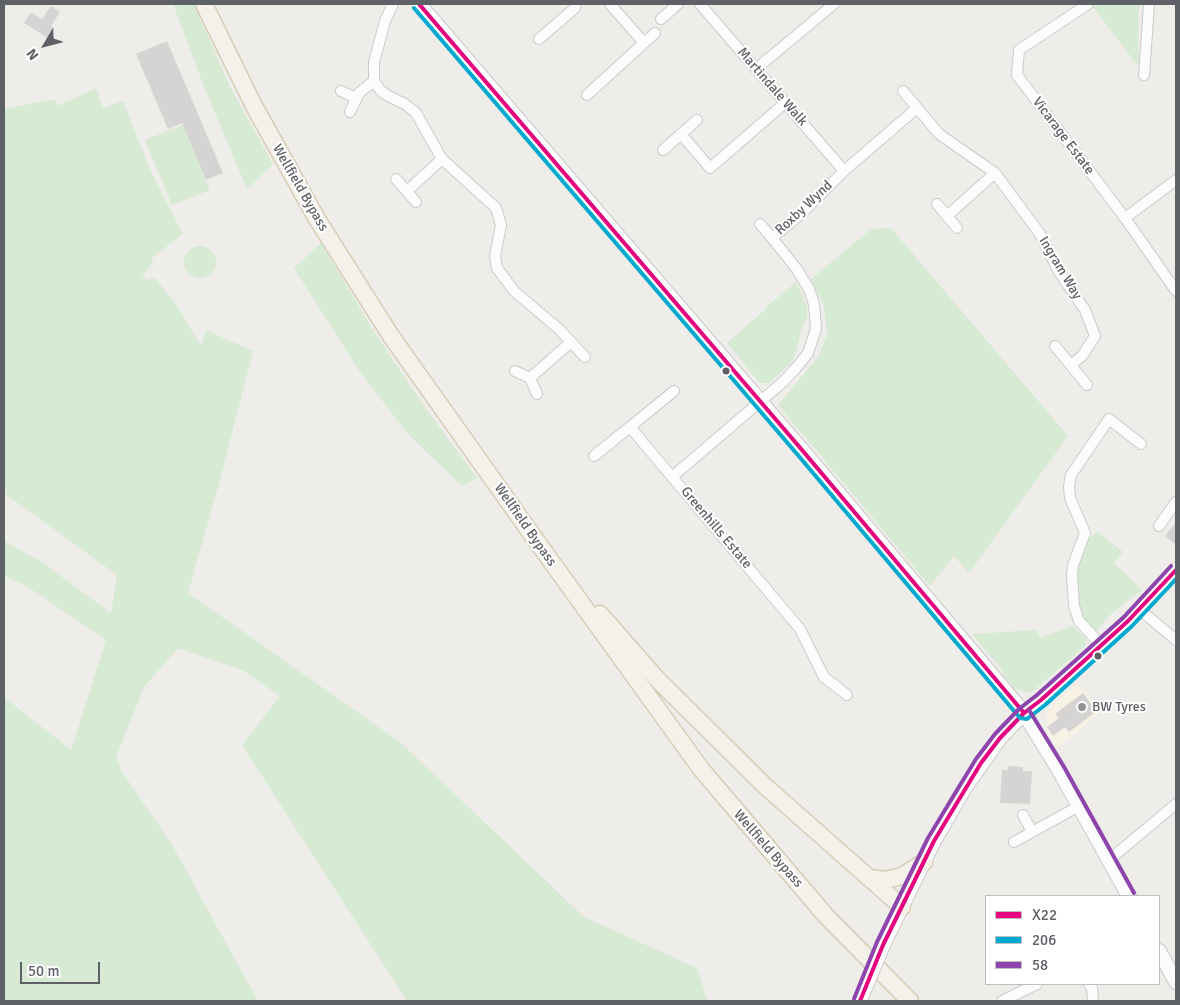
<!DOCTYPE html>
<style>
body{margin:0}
#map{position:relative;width:1180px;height:1005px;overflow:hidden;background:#eeede9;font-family:Signika,sans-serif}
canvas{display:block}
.frame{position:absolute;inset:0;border:5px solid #5e6267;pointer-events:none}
.legend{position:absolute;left:985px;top:895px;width:175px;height:90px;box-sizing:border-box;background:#fff;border:1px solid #bfc0c2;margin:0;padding:6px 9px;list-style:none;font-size:15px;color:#5e6267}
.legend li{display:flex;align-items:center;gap:10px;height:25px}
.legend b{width:25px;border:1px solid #bfc0c2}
.north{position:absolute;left:20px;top:20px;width:50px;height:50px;-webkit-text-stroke:4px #fff;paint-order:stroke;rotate:233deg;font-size:14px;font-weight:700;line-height:20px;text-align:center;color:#5e6267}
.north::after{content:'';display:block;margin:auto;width:18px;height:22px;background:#5e6267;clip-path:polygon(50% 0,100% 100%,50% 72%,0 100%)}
.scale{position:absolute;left:20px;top:962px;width:80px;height:22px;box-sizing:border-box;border:2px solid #5e6267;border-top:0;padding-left:6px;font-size:15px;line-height:18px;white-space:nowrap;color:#5e6267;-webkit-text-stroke:4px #fff;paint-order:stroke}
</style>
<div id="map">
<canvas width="1180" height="1005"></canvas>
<div class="frame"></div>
<ul class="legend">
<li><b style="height:6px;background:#e5007d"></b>X22</li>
<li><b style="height:6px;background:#00a9ce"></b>206</li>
<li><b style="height:6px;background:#8e44ad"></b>58</li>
</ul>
<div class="north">N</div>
<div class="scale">50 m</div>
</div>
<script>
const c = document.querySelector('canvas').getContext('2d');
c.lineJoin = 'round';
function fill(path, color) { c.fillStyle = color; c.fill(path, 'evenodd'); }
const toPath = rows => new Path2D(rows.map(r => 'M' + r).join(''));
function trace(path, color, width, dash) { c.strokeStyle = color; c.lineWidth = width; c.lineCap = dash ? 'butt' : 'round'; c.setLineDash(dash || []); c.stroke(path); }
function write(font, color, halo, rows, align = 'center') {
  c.font = font + ' Signika,sans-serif'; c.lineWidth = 4; c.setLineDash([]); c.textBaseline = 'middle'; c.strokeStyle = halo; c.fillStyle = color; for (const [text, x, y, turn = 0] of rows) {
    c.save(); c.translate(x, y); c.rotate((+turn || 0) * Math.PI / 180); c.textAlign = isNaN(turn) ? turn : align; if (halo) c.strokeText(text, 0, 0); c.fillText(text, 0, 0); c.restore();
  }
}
fill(toPath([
 [1077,684,1101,712,1056,748,1047,731,1047,712,1051,706]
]), '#f7f2e3');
fill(toPath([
 [173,4,194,4,230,87,273,164,247,189,205,89],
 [1098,4,1142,4,1139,6,1138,51,1140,57,1138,66,1093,7],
 [96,88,103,108,123,101,152,174,183,234,153,257,150,267,142,276,147,280,155,278,175,303,201,346,206,330,253,351,219,484,188,593,400,742,584,917,697,968,707,1001,407,1001,242,745,280,696,242,670,178,648,144,687,116,757,122,772,171,843,258,1001,4,1001,4,697,71,750,106,640,25,585,4,576,4,541,39,560,111,613,117,575,4,493,4,109,54,99,58,106],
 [183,125,210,190,172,205,145,140],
 [891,228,1068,436,969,573,954,556,930,586,778,405,819,356,827,334,824,306,811,279,871,229],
 [321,243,375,333,424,406,477,478,462,486,409,435,360,372,294,268],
 '184 262a16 16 0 1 1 32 0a16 16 0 1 1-32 0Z',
 [796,282,807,307,807,317,802,327,795,355,791,363,773,380,768,383,760,383,727,343,765,310,766,307],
 [1097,531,1123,552,1114,563,1142,590,1111,614,1095,632,1083,620,1077,607,1074,576,1079,553,1088,540],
 [1072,626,1086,638,1085,646,1033,691,1029,693,1015,689,1003,675,1003,671,972,634,1037,630,1040,638]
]), '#d6ead4');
fill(toPath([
 [51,6,60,12,51,26,54,28,48,38,24,23,31,12,42,19],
 [167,41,223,173,206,180,182,123,168,129,136,54],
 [1176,522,1176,545,1165,536],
 [1083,693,1097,711,1069,732,1065,727,1053,736,1047,727,1059,718,1055,714],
 [1008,766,1023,767,1023,771,1032,771,1030,804,1000,803,1002,770,1008,770]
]), '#d5d4d2');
const street = toPath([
 [393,4,385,21,374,62,374,81,380,90,388,96,405,104,416,113,442,159,496,208,501,225,495,256,497,268,514,291,560,330,571,342,530,378],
 [610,4,644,43],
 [700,4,844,171],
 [1088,4,1019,50,1017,75,1125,218,1176,291],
 [661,19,678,4],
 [539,39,575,8,576,4],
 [756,69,834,4],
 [1144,75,1149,4],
 [341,91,356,98],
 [903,91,939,134,995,173,1040,234,1059,272,1085,310,1095,336,1082,356,1071,365],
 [587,95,655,33],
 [350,112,359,93,374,81],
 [681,134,710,168,785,103],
 [663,150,697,120],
 [396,179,416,202],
 [407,191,442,159],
 [937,204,957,228],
 [947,216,995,173],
 [1125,218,1176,180],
 [760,224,772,238],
 [571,342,585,357],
 [1055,346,1087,385],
 [515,371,530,378,537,394],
 [630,427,674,391],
 [594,456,630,427,672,477],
 [1159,526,1176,502],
 [1139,609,1176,640],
 [1101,645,1079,621,1074,606,1072,576,1073,565,1085,533,1070,498,1069,486,1071,475,1109,419,1141,444],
 [847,695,824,677,800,629,672,477,783,382,796,368,808,353,816,329,814,304,809,289,796,268,772,238,801,214,844,171,917,108],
 [1023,815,1032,832],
 [1014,842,1079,806],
 [1109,860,1176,804],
 [1089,984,1092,988,1093,1001],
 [1002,1001,1037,984]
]);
const secondary = toPath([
 [419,4,802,450,1024,713,1059,770,1129,896],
 [883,945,934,841,964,789,1000,738,1024,713,1041,700,1128,621,1176,570],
 [1159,951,1176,982]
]);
const primary = toPath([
 [204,4,254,106,317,219,391,336,530,532,701,769,826,916,910,1001],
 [600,614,658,680,765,786,902,907],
 [870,878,885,880,902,876,924,862]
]);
trace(street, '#cacbcb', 12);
trace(secondary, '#c9c9ca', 16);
trace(primary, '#d6cdb6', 19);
trace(street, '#fcfcfc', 10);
trace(secondary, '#fcfcfc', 14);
trace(primary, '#f3f1e9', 16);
const secondaryBridge = toPath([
 [860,1000,883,945]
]);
trace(secondaryBridge, '#c9c9ca', 16, []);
trace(secondaryBridge, '#fcfcfc', 14);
trace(toPath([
 [419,4,802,450,1024,713],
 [860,1001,883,945,934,841,981,763,1000,738,1024,713,1041,700,1128,621,1176,570]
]), '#e5007d', 4);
trace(toPath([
 [414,8,797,454,1020,718,1027,719,1045,705,1132,626,1176,579]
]), '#00a9ce', 4);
trace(toPath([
 [1029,710,1064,767,1134,893],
 [854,999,877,942,928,838,976,759,995,734,1019,709,1037,695,1124,617,1171,566]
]), '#8e44ad', 4);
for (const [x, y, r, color] of [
 [726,371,4.5,"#5e6267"],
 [1098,656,4.5,"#5e6267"],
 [1082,707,5,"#909394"]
]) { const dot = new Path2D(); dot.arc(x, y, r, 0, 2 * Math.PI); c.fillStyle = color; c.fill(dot); trace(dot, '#fff', 2); }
write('14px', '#5e6267', '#fff', [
 ["Martindale Walk",772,87,49],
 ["Vicarage Estate",1063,136,53],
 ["Wellfield Bypass",300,188,60],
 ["Roxby Wynd",804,208,-43],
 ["Ingram Way",1060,268,59],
 ["Wellfield Bypass",525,525,55],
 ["Greenhills Estate",716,528,50],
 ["Wellfield Bypass",768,849,49]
]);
write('14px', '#5e6267', '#fff', [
 ["BW Tyres",1092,707]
], 'left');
</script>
